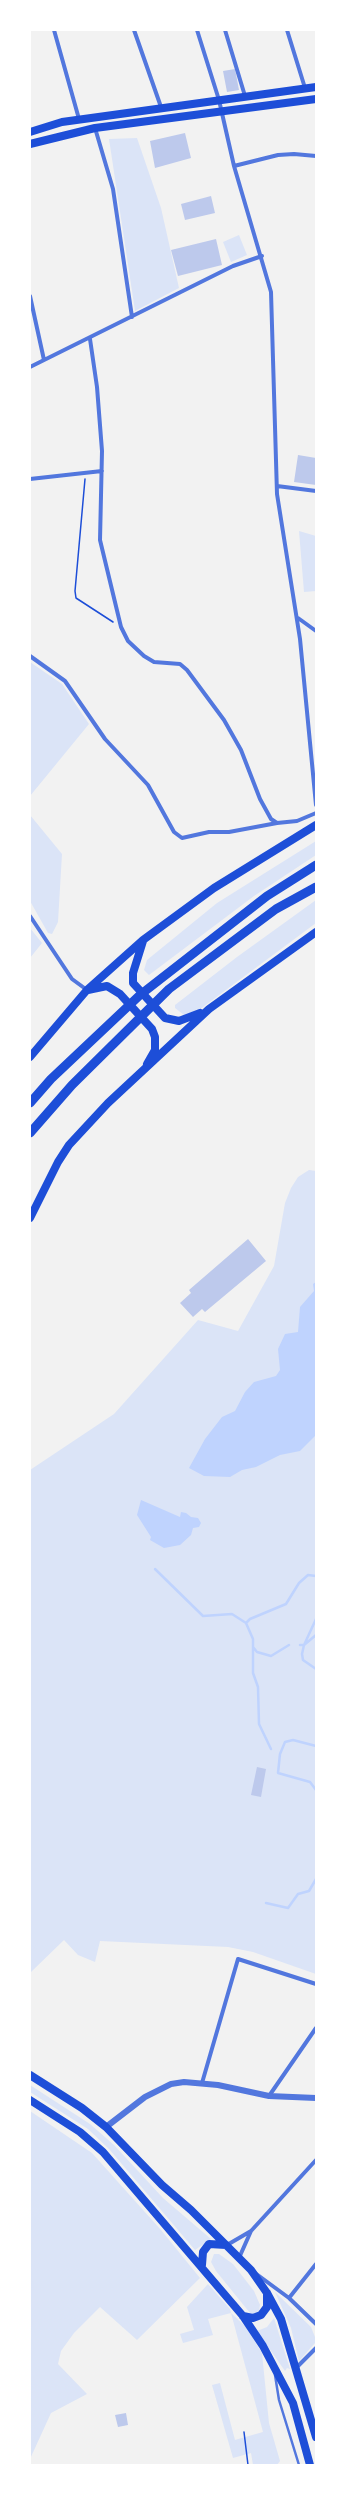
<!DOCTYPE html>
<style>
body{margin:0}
#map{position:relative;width:346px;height:2495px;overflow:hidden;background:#f2f2f2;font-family:"IBM Plex Sans",sans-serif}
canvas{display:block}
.frame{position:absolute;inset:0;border:31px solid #fff;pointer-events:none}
</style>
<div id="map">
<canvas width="346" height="2495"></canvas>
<div class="frame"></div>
</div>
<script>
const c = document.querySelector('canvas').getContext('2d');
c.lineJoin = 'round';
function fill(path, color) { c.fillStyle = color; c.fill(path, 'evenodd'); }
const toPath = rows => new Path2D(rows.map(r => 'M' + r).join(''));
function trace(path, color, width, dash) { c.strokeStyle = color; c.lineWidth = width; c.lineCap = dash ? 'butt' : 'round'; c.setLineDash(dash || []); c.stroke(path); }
fill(toPath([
 [137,138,161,208,179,288,135,311,109,139],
 [239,235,247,255,231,262,223,242],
 [299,531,316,536,316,591,304,592],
 [30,662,62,684,89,724,30,796],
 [30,815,62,854,58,922,52,934,48,933,30,901],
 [316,841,316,855,254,896,149,975,144,970,147,960,217,903],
 [316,900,316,923,199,1010,184,1015,175,1008,175,1005,237,957],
 [30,928,42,943,30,958],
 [309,1170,316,1171,316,1974,253,1952,228,1947,100,1941,95,1962,78,1955,64,1940,30,1973,30,1470,114,1414,198,1320,238,1331,274,1266,285,1203,291,1188,298,1177],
 [30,2085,90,2124,114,2145,163,2198,211,2239,195,2250,109,2149,88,2129,30,2092],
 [30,2111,92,2153,161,2230,200,2278,137,2340,100,2307,74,2333,61,2351,58,2364,87,2394,51,2413,30,2459],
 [214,2254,219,2254,233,2264,254,2291,260,2305,259,2311,255,2315,250,2313,216,2271,211,2262],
 [208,2284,230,2309,231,2313,246,2327,262,2353,269,2423,280,2461,277,2465,253,2465,251,2453,233,2458,212,2385,220,2383,235,2440,263,2432,231,2313,208,2319,213,2335,183,2343,180,2334,194,2330,187,2307],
 [275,2292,311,2327,315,2337,315,2343,299,2361,291,2328],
 [274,2318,290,2369,287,2368,285,2371,257,2331,267,2327]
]), '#dbe4f7');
fill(toPath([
 [316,1282,316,1435,300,1451,280,1455,256,1467,242,1470,230,1477,204,1476,189,1468,205,1439,222,1417,235,1411,245,1392,254,1382,276,1376,280,1370,278,1349,285,1334,298,1332,300,1307,314,1291,313,1284],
 [141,1500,180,1517,181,1512,186,1513,191,1517,198,1518,201,1523,199,1527,193,1528,191,1535,180,1545,164,1548,150,1540,151,1537,137,1515]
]), '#bfd3fe');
trace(toPath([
 [155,1569,203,1616,232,1614,246,1623,253,1639,253,1647,257,1652,271,1656,289,1645],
 [316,1619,304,1645,302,1654,303,1660,316,1669],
 [246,1623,250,1619,286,1604,299,1583,308,1575,316,1576],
 [300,1645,304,1645,316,1635],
 [253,1647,253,1673,258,1687,259,1724,271,1749],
 [316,1746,293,1740,285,1742,280,1754,278,1773,310,1782,316,1790],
 [266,1903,288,1908,298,1894,309,1891,316,1879]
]), '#bfd3fe', 2.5);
fill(toPath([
 [235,69,239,90,227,92,223,71],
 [185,133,191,158,155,168,150,141],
 [211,196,215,213,185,220,181,204],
 [216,239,222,265,178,276,171,250],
 [298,455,316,458,316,485,294,482],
 [248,1239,266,1261,205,1312,202,1309,193,1317,180,1303,191,1293,189,1290],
 [257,1767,266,1769,261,1797,251,1795],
 [126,2413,128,2425,118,2427,115,2415]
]), '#bdc9ec');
trace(toPath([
 [85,479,75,591,76,598,113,622],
 [244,2432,248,2465]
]), '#1d4ed8', 1.5);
trace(toPath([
 [275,2375,279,2400,299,2465]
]), '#5277de', 2.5);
trace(toPath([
 [54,30,79,119],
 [134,30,161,107],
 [197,30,219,100,234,166,271,292,277,494,300,639,316,805],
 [225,30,245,96],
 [287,30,305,88],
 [95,128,113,189,132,317],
 [234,166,278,155,294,154,316,156],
 [30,296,44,360],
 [90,339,97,387,102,451,100,540,121,627,128,641,144,656,154,662,180,664,187,670,224,720,241,750,260,799,271,819,277,823,297,821,316,813],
 [30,367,233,266,262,256],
 [30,479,102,471],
 [277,486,316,491],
 [298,618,316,631],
 [30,656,65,681,105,739,148,785,174,832,182,838,209,832,229,832,277,823],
 [30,916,72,979,87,990],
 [202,2083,238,1959,316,1984],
 [269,2096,316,2028],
 [227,2245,251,2231,316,2160],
 [239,2258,251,2231],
 [255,2273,289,2298,316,2324],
 [289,2298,316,2264],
 [296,2368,316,2348]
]), '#5277de', 4);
trace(toPath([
 [106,2127,145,2097,171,2084,184,2082,218,2085,269,2096,316,2098]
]), '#5277de', 6);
trace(toPath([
 [30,132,62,122,316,87],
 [30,144,95,128,316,99],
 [143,941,133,973,133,983,165,1018,179,1021,200,1013],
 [88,990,107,986,120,994,152,1029,155,1037,155,1050,147,1064],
 [30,1057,87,990,143,940,214,888,316,825],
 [30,1218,58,1162,69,1145,108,1103,209,1009,316,932],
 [30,2075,82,2108,106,2127,162,2185,191,2210,251,2270,267,2293,281,2319,316,2437],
 [30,2100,80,2132,103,2152,243,2316,263,2346,293,2403,310,2465],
 [202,2265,203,2252,209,2244,226,2245],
 [243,2316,253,2318,261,2315,267,2307,267,2293]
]), '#1d4ed8', 8);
trace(toPath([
 [30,1103,51,1079,140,995,267,896,316,865],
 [30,1133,72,1085,169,989,276,909,316,887]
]), '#1d4ed8', 9);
</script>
